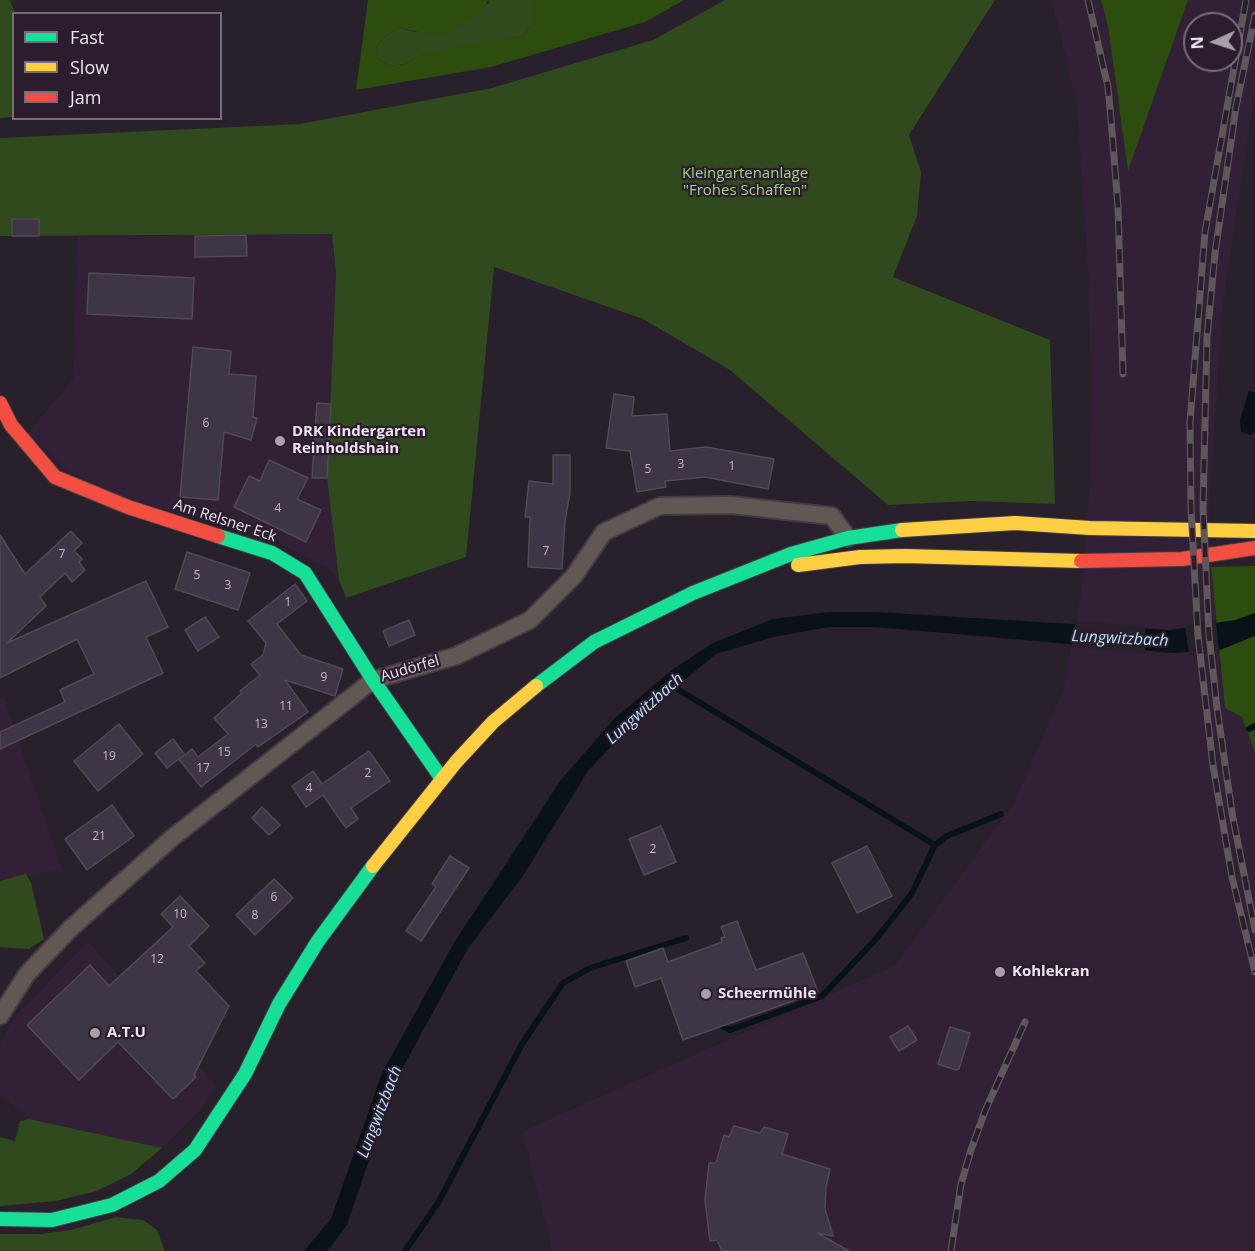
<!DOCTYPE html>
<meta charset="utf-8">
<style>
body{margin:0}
#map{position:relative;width:1255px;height:1251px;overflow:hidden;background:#28202a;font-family:"Open Sans",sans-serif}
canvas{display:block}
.legend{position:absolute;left:12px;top:12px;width:210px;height:108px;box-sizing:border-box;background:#2b1c2e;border:2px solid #796c7c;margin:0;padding:8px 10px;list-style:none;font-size:18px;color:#eee4f0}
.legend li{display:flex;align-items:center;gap:12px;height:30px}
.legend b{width:30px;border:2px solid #796c7c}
.north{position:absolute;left:1183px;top:12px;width:60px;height:60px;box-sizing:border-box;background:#2b1c2e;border:2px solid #796c7c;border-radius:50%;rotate:267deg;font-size:16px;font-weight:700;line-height:24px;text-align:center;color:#eee4f0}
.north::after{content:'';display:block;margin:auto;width:21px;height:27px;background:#a99fab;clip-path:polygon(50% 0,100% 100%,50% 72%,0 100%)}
</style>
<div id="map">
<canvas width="1255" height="1251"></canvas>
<ul class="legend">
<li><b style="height:8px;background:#16e098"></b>Fast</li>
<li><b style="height:8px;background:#ffcf43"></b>Slow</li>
<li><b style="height:8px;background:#f24e42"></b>Jam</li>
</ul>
<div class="north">N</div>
</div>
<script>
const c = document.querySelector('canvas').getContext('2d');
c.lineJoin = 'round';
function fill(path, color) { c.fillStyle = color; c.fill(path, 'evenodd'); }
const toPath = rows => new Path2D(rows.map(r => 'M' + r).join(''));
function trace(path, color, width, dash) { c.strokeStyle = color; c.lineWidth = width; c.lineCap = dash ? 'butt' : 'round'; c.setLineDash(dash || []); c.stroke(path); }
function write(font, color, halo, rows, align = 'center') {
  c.font = font + ' "Open Sans",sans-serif'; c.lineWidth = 4.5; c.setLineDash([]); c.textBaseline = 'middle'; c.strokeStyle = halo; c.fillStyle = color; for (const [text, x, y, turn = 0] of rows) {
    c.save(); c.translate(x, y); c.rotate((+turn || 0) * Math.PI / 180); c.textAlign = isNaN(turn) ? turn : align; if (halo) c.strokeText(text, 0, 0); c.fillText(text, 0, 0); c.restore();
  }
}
fill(toPath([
 [1052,0,1101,0,1108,26,1128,169,1188,0,1255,0,1255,89,1223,304,1209,507,1211,567,1242,717,1255,752,1255,1251,552,1251,523,1131,894,966,1013,805,1064,688,1081,592,1091,473,1089,284,1077,106],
 [1195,24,1231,24,1231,60,1195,60],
 [332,234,336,273,327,478,339,580,329,569,266,536,135,501,67,472,28,433,73,379,78,236],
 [0,697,4,697,62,869,0,881],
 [88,941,216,1086,202,1108,162,1148,29,1119,0,1094,0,1044,15,1017]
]), '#322136');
fill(toPath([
 [0,0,10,0,15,13,13,117,0,118],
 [488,0,532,0,532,23,523,36,420,55,405,64,389,66,378,58,376,48,385,36,399,28,416,32,489,3],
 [725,0,995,0,909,135,921,172,917,216,893,277,1050,340,1055,504,970,501,888,505,730,370,643,319,494,267,466,557,346,598,339,580,327,478,336,273,332,234,0,236,0,138,300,124,492,88,653,40],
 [26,874,31,883,44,939,29,949,0,947,0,881],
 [29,1119,162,1148,131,1174,97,1191,56,1201,0,1206,0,1137,15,1141,20,1121],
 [116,1217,143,1220,157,1230,165,1251,0,1251,0,1234,41,1234,71,1230]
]), '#304a1d');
fill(toPath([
 [368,0,488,0,483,10,452,32,434,35,399,28,385,36,376,48,378,58,389,66,405,64,420,55,467,44,523,36,532,23,532,0,684,0,645,22,491,67,356,90],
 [1101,0,1188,0,1128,171,1108,26],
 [1255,566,1255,752,1242,717,1225,708,1211,567]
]), '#2c4d0d');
fill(toPath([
 [1249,390,1255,393,1255,430,1252,435,1241,432,1240,420],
 [829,612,876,612,1169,630,1235,620,1255,613,1255,636,1220,650,1173,653,876,627,829,627,773,637,716,654,635,721,588,771,522,877,468,948,396,1080,347,1225,327,1251,304,1251,331,1219,382,1073,455,941,561,780,614,719,672,670,713,643,773,619]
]), '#081218');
fill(toPath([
 [1216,620,1219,653,1189,655,1185,625],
 [1076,621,1145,626,1145,653,1071,647]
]), '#28202a');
trace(toPath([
 [669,684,935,845],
 [1249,729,1255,726],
 [722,1026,730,1030,822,996,877,938,912,893,935,845,947,836,1001,814],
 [405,1251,438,1203,522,1044,563,983,590,968,686,938]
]), '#081218', 6);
const building = toPath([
 [12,219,39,219,39,236,12,236,12,219],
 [246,235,247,256,195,257,195,236,246,235],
 [89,273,194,278,192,319,87,314,89,273],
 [193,347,231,351,229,374,256,376,253,417,257,418,251,440,224,432,218,500,180,497,193,347],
 [614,394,634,397,632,416,667,414,670,451,706,447,774,459,768,489,705,477,665,481,666,487,637,492,630,451,606,448,614,394],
 [317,403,331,404,327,478,312,478,317,403],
 [553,455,570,455,570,493,565,521,562,569,528,567,530,517,525,517,529,481,553,484,553,455],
 [269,460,308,478,297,499,321,510,306,542,234,507,249,476,260,481,269,460],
 [71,531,82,543,74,551,82,559,79,562,85,570,72,582,65,573,40,597,46,606,7,643,146,581,168,627,146,637,163,673,0,749,0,732,65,702,60,690,94,674,77,639,0,678,0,535,25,574,71,531],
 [187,552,250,573,238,610,175,589,187,552],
 [295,584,307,601,277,624,301,655,343,669,335,696,285,680,308,712,258,747,256,744,201,787,179,759,183,756,167,768,155,753,173,739,185,755,192,749,198,757,228,734,214,718,242,693,240,691,260,675,251,664,263,655,266,643,248,621,295,584],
 [205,617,219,637,198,651,185,630,205,617],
 [409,620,415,635,389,646,383,631,409,620],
 [119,724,143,754,98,791,74,761,119,724],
 [369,751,390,781,351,808,358,819,346,828,323,795,306,807,292,786,313,771,322,784,369,751],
 [112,805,134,836,87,870,65,839,112,805],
 [262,807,280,825,269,835,252,818,262,807],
 [661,826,676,862,644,875,629,839,661,826],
 [867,846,892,896,857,913,832,863,867,846],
 [450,856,469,868,421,941,406,931,436,887,432,884,450,856],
 [274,879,293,898,255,935,236,915,274,879],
 [180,896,209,926,189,946,205,963,196,971,229,1006,194,1075,196,1077,173,1099,118,1042,79,1080,27,1025,90,965,109,986,173,927,161,914,180,896],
 [737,921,756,970,803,953,818,992,683,1040,661,978,635,987,626,961,663,948,668,962,722,942,721,938,725,937,721,927,737,921],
 [908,1026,917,1040,899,1051,890,1037,908,1026],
 [950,1027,970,1033,959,1069,956,1070,938,1064,950,1027],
 [734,1126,760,1133,764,1127,788,1134,782,1154,830,1169,826,1187,825,1209,833,1236,817,1233,849,1251,722,1251,717,1240,710,1241,705,1200,709,1163,716,1163,724,1135,729,1137,734,1126]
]);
fill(building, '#3e3546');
trace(building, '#4f4a53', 1.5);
const street = toPath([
 [0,1016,27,974,71,928,172,838,373,680,456,656,530,620,574,576,604,532,660,506,731,505,832,516,848,538]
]);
const fast = toPath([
 [218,536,272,553,305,573,373,680,442,779],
 [536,686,594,642,693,593,791,554,848,538,902,530],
 [0,1219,52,1220,112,1205,159,1181,195,1150,245,1074,279,1004,318,941,373,866]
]);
const slow = toPath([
 [902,530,1015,523,1090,528,1255,531],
 [798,565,860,557,905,556,1081,561],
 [373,866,456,762,493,722,536,686]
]);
const jam = toPath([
 [0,403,11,425,55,477,128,507,218,536],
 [1081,561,1182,559,1255,548]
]);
trace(street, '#433c45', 20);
trace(fast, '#433c45', 16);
trace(slow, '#433c45', 16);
trace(jam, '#433c45', 16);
trace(street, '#625853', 16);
trace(fast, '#16e098', 14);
trace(slow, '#ffcf43', 14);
trace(jam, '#f24e42', 14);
const rail = toPath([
 [1088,0,1108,87,1111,119,1118,207,1123,374],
 [1246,0,1205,232,1190,422,1191,508,1198,636,1213,765,1232,877,1255,972],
 [1255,15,1236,107,1215,253,1207,337,1203,508,1209,635,1217,708,1232,813,1255,930],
 [951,1251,961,1184,971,1150,985,1111,1025,1022]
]);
trace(rail, '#5f575a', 7);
trace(rail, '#2b1c2e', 4.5, [14]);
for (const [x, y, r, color] of [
 [280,441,6,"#a99fab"],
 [1000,972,6,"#a99fab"],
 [706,994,6,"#a99fab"],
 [95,1033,6,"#a99fab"]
]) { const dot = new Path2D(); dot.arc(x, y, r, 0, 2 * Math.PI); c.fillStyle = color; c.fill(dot); trace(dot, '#2b1c2e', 2); }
write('12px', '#c2b8c6', null, [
 ["6",206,424],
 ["3",681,465],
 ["1",732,467],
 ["5",648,470],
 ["4",278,509],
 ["7",546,552],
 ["7",62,555],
 ["5",197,576],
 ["3",228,586],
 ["1",288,603],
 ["9",324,678],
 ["11",286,707],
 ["13",261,725],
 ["15",224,753],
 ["19",109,757],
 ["17",203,769],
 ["2",368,774],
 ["4",309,789],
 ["21",99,837],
 ["2",653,850],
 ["6",274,898],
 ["10",180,915],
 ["8",255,916],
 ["12",157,960]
]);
write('15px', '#9dd777', '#2b1c2e', [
 ["Kleingartenanlage",745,174],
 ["\"Frohes Schaffen\"",745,191]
]);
write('bold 15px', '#eee4f0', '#2b1c2e', [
 ["DRK Kindergarten",292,432],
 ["Reinholdshain",292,449],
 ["Kohlekran",1012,972],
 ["Scheermühle",718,994],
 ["A.T.U",107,1033]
], 'left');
write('15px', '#eee4f0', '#2b1c2e', [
 ["Am Relsner Eck",225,521,18],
 ["Audörfel",410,669,-16]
]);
write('italic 16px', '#b8e6fb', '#2b1c2e', [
 ["Lungwitzbach",1120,639,3],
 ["Lungwitzbach",645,709,-42],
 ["Lungwitzbach",380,1112,-69]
]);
</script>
